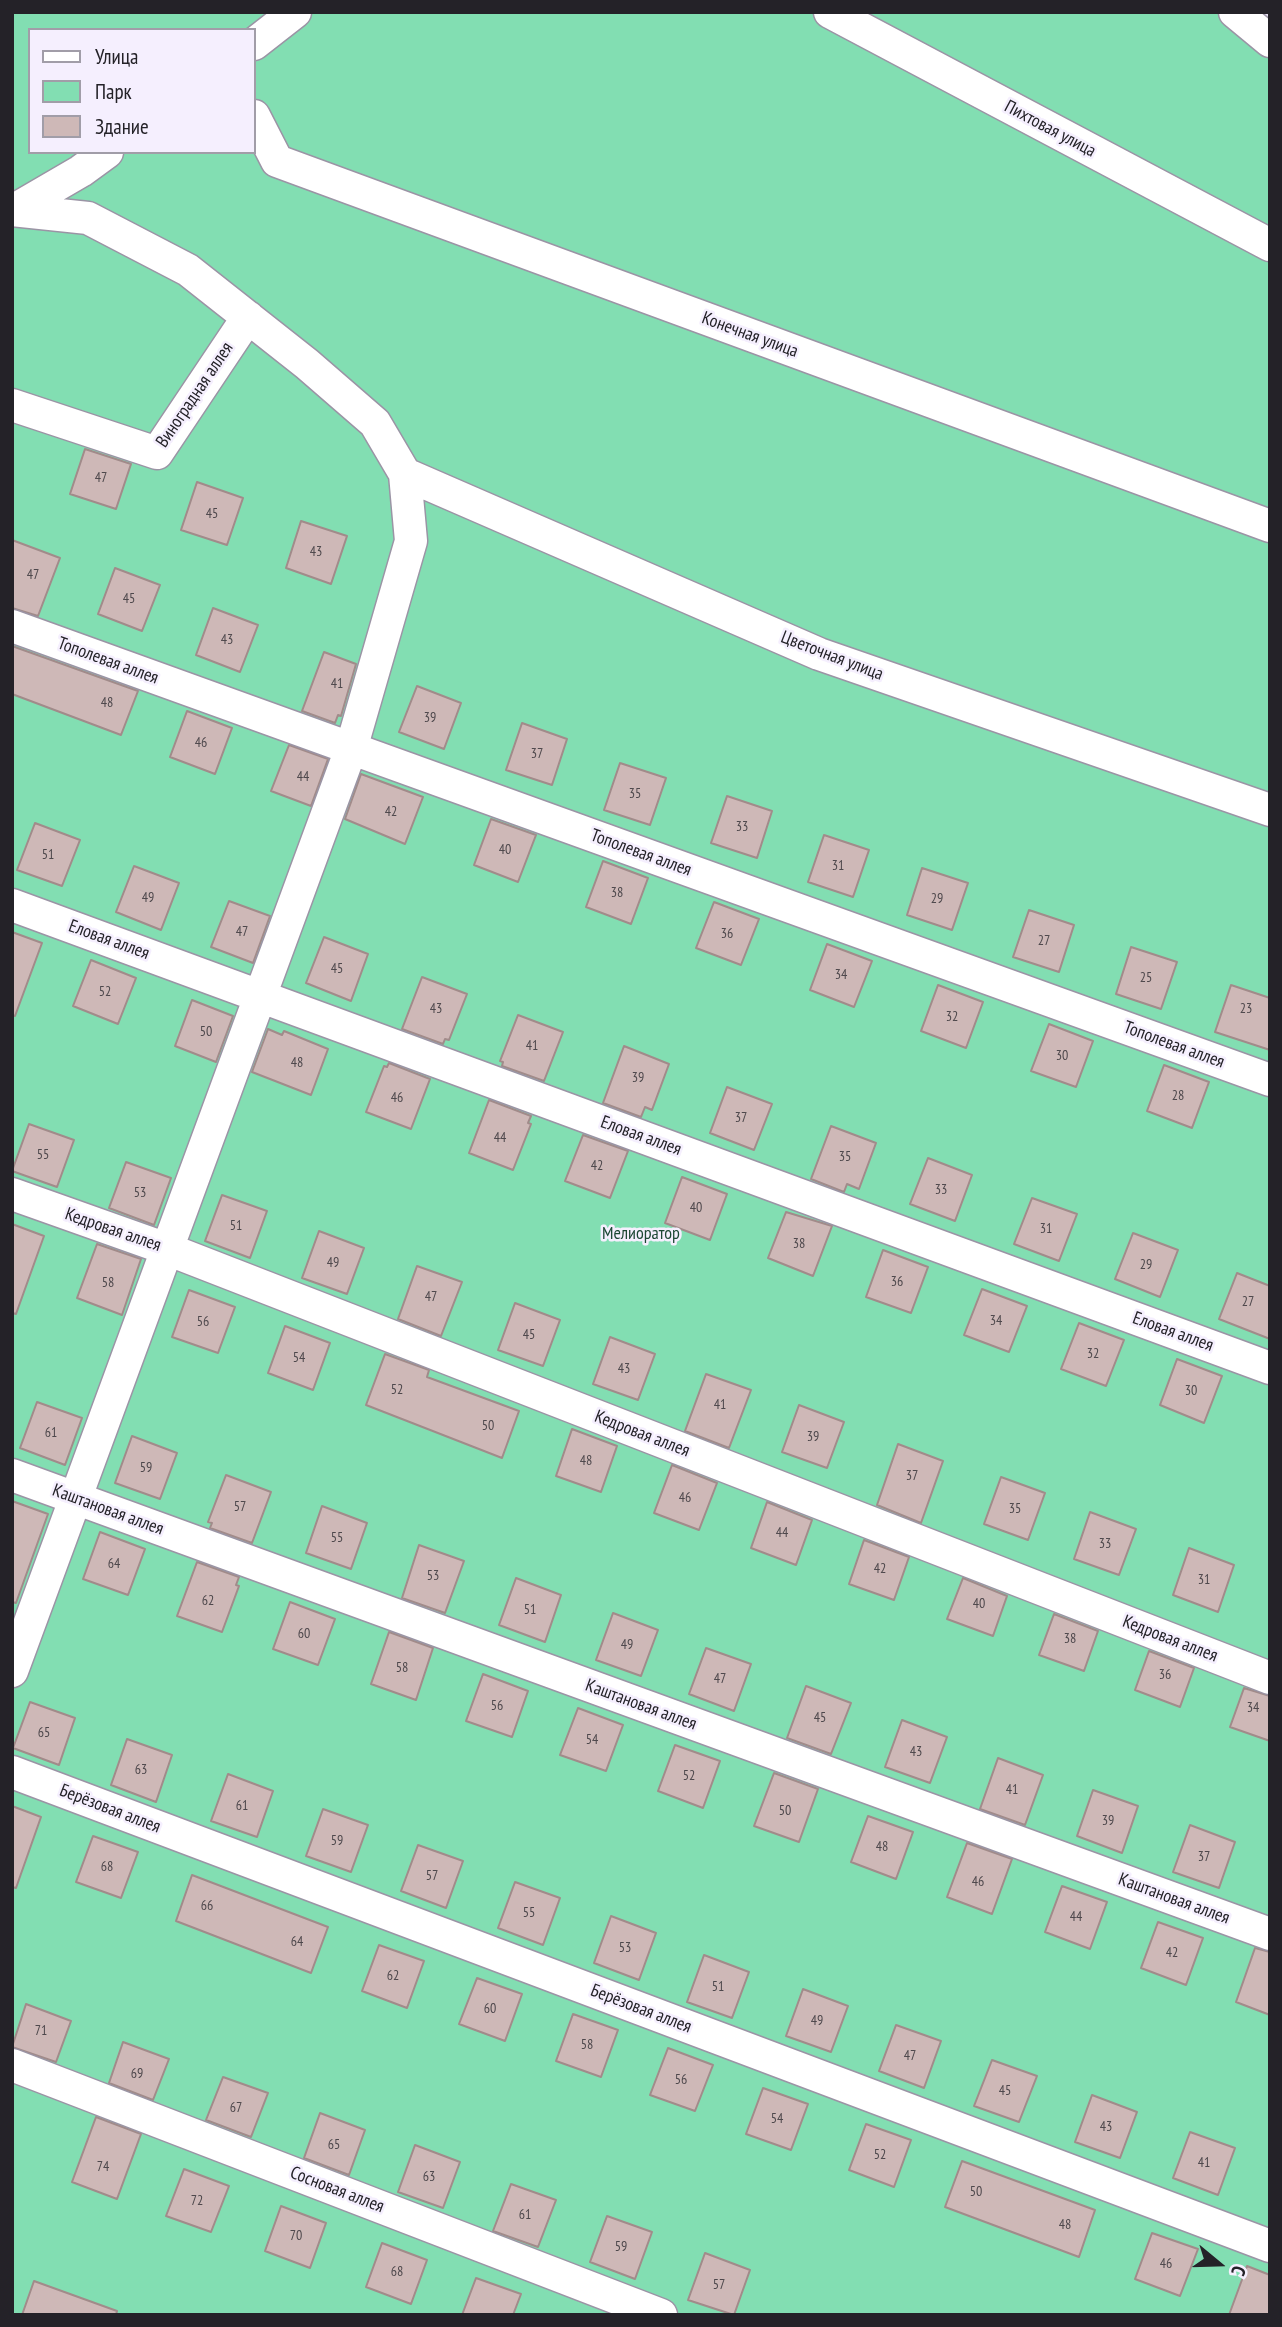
<!DOCTYPE html>
<meta charset="utf-8">
<style>
body{margin:0}
#map{position:relative;width:1282px;height:2327px;overflow:hidden;background:#e8e1f4;font-family:"PT Sans Narrow",sans-serif}
canvas{display:block}
.frame{position:absolute;inset:0;border:14px solid #242228;pointer-events:none}
.legend{position:absolute;left:28px;top:28px;width:228px;height:126px;box-sizing:border-box;background:#f5effe;border:2px solid #a19da8;margin:0;padding:9px 12px;list-style:none;font-size:21px;color:#242228}
.legend li{display:flex;align-items:center;gap:14px;height:35px}
.legend b{width:35px;border:2px solid #a19da8}
.north{position:absolute;left:1184px;top:2229px;width:70px;height:70px;-webkit-text-stroke:5px #f5effe;paint-order:stroke;rotate:109deg;font-size:19px;font-weight:700;line-height:28px;text-align:center;color:#242228}
.north::after{content:'';display:block;margin:auto;width:24px;height:32px;background:#242228;clip-path:polygon(50% 0,100% 100%,50% 72%,0 100%)}
</style>
<div id="map">
<canvas width="1282" height="2327"></canvas>
<div class="frame"></div>
<ul class="legend">
<li><b style="height:9px;background:#fff"></b>Улица</li>
<li><b style="height:19px;background:#82deb2"></b>Парк</li>
<li><b style="height:19px;background:#ceb8b7"></b>Здание</li>
</ul>
<div class="north">С</div>
</div>
<script>
const c = document.querySelector('canvas').getContext('2d');
c.lineJoin = 'round';
function fill(path, color) { c.fillStyle = color; c.fill(path, 'evenodd'); }
const toPath = rows => new Path2D(rows.map(r => 'M' + r).join(''));
function trace(path, color, width, dash) { c.strokeStyle = color; c.lineWidth = width; c.lineCap = dash ? 'butt' : 'round'; c.setLineDash(dash || []); c.stroke(path); }
function write(font, color, halo, rows, align = 'center') {
  c.font = font + ' "PT Sans Narrow",sans-serif'; c.lineWidth = 5; c.setLineDash([]); c.textBaseline = 'middle'; c.strokeStyle = halo; c.fillStyle = color; for (const [text, x, y, turn = 0] of rows) {
    c.save(); c.translate(x, y); c.rotate((+turn || 0) * Math.PI / 180); c.textAlign = isNaN(turn) ? turn : align; if (halo) c.strokeText(text, 0, 0); c.fillText(text, 0, 0); c.restore();
  }
}
fill(toPath([
 [12,12,1241,12,1270,34,1270,2315,12,2315],
 [30,30,254,30,254,152,30,152]
]), '#82deb2');
const building = toPath([
 [85,449,131,464,116,509,70,494,85,449],
 [197,482,243,498,227,545,181,530,197,482],
 [301,521,347,536,331,584,286,568,301,521],
 [12,540,60,558,38,616,12,608,12,540],
 [115,568,160,585,142,631,98,614,115,568],
 [213,608,258,625,240,672,196,655,213,608],
 [12,646,138,691,121,735,12,694,12,646],
 [324,652,356,664,341,716,338,715,335,723,302,711,324,652],
 [417,686,461,703,444,749,399,732,417,686],
 [187,711,232,728,215,774,170,757,187,711],
 [522,723,567,739,552,785,506,770,522,723],
 [289,745,328,759,311,806,271,791,289,745],
 [620,763,666,778,650,825,604,810,620,763],
 [361,774,423,797,405,844,345,819,361,774],
 [727,796,772,811,757,858,711,843,727,796],
 [491,819,536,835,518,882,474,865,491,819],
 [35,823,80,840,62,886,17,870,35,823],
 [824,835,869,850,853,897,808,882,824,835],
 [603,861,648,878,631,924,586,907,603,861],
 [134,866,179,883,161,930,116,912,134,866],
 [922,868,968,883,952,930,907,915,922,868],
 [229,901,270,916,253,963,211,947,229,901],
 [714,902,759,919,741,965,696,948,714,902],
 [1029,910,1074,925,1059,972,1013,957,1029,910],
 [12,932,42,943,15,1016,12,1015,12,932],
 [324,937,368,954,351,1001,306,983,324,937],
 [827,944,872,961,854,1007,810,990,827,944],
 [1131,947,1177,962,1161,1009,1116,994,1131,947],
 [91,960,136,978,118,1024,73,1006,91,960],
 [422,977,467,994,449,1040,445,1039,443,1044,402,1029,422,977],
 [938,985,983,1002,966,1048,921,1031,938,985],
 [1231,985,1270,998,1270,1050,1215,1032,1231,985],
 [192,1000,233,1016,216,1062,175,1046,192,1000],
 [518,1015,563,1032,544,1081,502,1066,503,1062,500,1061,518,1015],
 [1049,1024,1093,1041,1076,1087,1031,1071,1049,1024],
 [268,1029,282,1035,284,1031,328,1049,311,1095,252,1072,268,1029],
 [624,1046,669,1064,652,1110,645,1107,641,1117,603,1103,624,1046],
 [389,1063,430,1079,411,1129,366,1112,384,1066,387,1067,389,1063],
 [1164,1065,1209,1082,1192,1128,1147,1111,1164,1065],
 [727,1087,772,1104,754,1150,710,1133,727,1087],
 [489,1100,531,1116,528,1123,531,1124,513,1170,469,1153,489,1100],
 [29,1124,74,1140,57,1187,12,1171,29,1124],
 [831,1126,876,1143,859,1189,847,1184,844,1192,811,1179,831,1126],
 [583,1135,628,1151,610,1198,565,1181,583,1135],
 [928,1158,972,1175,955,1221,910,1204,928,1158],
 [126,1162,171,1178,154,1225,109,1208,126,1162],
 [682,1177,727,1194,710,1240,665,1223,682,1177],
 [222,1195,267,1211,250,1258,205,1241,222,1195],
 [1032,1198,1077,1214,1059,1261,1014,1244,1032,1198],
 [786,1212,832,1226,813,1276,768,1258,786,1212],
 [12,1224,44,1236,16,1314,12,1313,12,1224],
 [319,1231,364,1248,347,1294,302,1278,319,1231],
 [1133,1233,1178,1250,1160,1297,1115,1279,1133,1233],
 [97,1244,141,1259,122,1315,77,1298,97,1244],
 [883,1250,928,1267,911,1313,866,1297,883,1250],
 [417,1266,462,1282,441,1336,398,1319,417,1266],
 [1237,1273,1270,1286,1270,1339,1219,1319,1237,1273],
 [982,1289,1027,1306,1009,1352,964,1335,982,1289],
 [189,1290,235,1307,218,1353,172,1337,189,1290],
 [515,1303,560,1320,543,1366,498,1350,515,1303],
 [1079,1323,1124,1340,1106,1386,1061,1369,1079,1323],
 [285,1326,330,1343,313,1390,268,1373,285,1326],
 [610,1337,655,1354,638,1400,593,1384,610,1337],
 [385,1354,429,1370,427,1377,519,1411,502,1458,366,1405,385,1354],
 [1177,1359,1222,1376,1204,1423,1160,1405,1177,1359],
 [706,1374,751,1390,729,1448,685,1431,706,1374],
 [37,1402,82,1418,65,1465,20,1448,37,1402],
 [799,1405,844,1422,827,1468,782,1452,799,1405],
 [572,1429,617,1446,601,1492,556,1476,572,1429],
 [132,1436,177,1453,160,1499,115,1483,132,1436],
 [898,1444,943,1461,921,1523,877,1505,898,1444],
 [672,1465,717,1483,699,1530,654,1513,672,1465],
 [226,1475,271,1492,252,1543,210,1528,212,1523,208,1522,226,1475],
 [1001,1477,1045,1493,1028,1540,984,1524,1001,1477],
 [12,1501,48,1514,16,1603,12,1602,12,1501],
 [767,1502,812,1520,796,1565,751,1548,767,1502],
 [322,1506,367,1523,351,1569,306,1553,322,1506],
 [1090,1512,1136,1529,1119,1575,1074,1559,1090,1512],
 [100,1532,145,1549,128,1595,83,1579,100,1532],
 [864,1540,909,1557,894,1600,849,1584,864,1540],
 [419,1545,464,1561,445,1613,402,1598,419,1545],
 [1189,1548,1234,1565,1218,1612,1173,1595,1189,1548],
 [197,1562,239,1577,236,1585,239,1586,222,1632,177,1616,197,1562],
 [516,1578,561,1595,545,1642,499,1625,516,1578],
 [963,1578,1007,1596,993,1636,947,1619,963,1578],
 [290,1602,335,1619,318,1665,273,1649,290,1602],
 [613,1613,658,1630,641,1676,596,1660,613,1613],
 [1054,1614,1098,1631,1084,1671,1039,1655,1054,1614],
 [389,1632,433,1648,416,1700,371,1684,389,1632],
 [706,1648,751,1664,734,1711,689,1694,706,1648],
 [1149,1651,1194,1668,1180,1707,1135,1690,1149,1651],
 [483,1674,528,1691,512,1737,466,1721,483,1674],
 [806,1686,851,1703,831,1754,787,1738,806,1686],
 [1244,1688,1270,1696,1270,1741,1230,1727,1244,1688],
 [30,1702,75,1718,59,1765,13,1748,30,1702],
 [578,1708,623,1725,606,1771,560,1755,578,1708],
 [902,1720,947,1737,930,1783,885,1767,902,1720],
 [127,1739,172,1755,156,1802,111,1785,127,1739],
 [675,1745,720,1761,703,1808,658,1791,675,1745],
 [998,1758,1043,1775,1025,1825,980,1809,998,1758],
 [774,1773,818,1789,799,1842,754,1826,774,1773],
 [228,1774,273,1791,257,1837,211,1821,228,1774],
 [1093,1790,1138,1806,1122,1853,1077,1836,1093,1790],
 [12,1806,41,1817,16,1888,12,1887,12,1806],
 [323,1809,368,1825,351,1872,306,1856,323,1809],
 [868,1816,913,1832,896,1879,851,1862,868,1816],
 [1190,1825,1235,1842,1219,1888,1173,1872,1190,1825],
 [93,1836,138,1852,121,1898,76,1882,93,1836],
 [967,1843,1012,1859,992,1914,947,1897,967,1843],
 [418,1845,463,1861,446,1908,401,1891,418,1845],
 [192,1875,328,1927,311,1973,176,1921,192,1875],
 [515,1882,560,1898,543,1945,498,1928,515,1882],
 [1062,1886,1107,1902,1090,1949,1045,1932,1062,1886],
 [611,1916,656,1933,639,1980,594,1963,611,1916],
 [1158,1922,1203,1938,1186,1985,1141,1968,1158,1922],
 [379,1945,424,1961,407,2008,362,1991,379,1945],
 [1255,1948,1270,1952,1270,2015,1236,2002,1255,1948],
 [704,1955,749,1972,732,2018,687,2002,704,1955],
 [477,1978,522,1994,505,2041,459,2024,477,1978],
 [803,1989,848,2006,831,2052,786,2036,803,1989],
 [26,2004,71,2021,56,2062,12,2047,26,2004],
 [573,2014,618,2030,601,2077,556,2061,573,2014],
 [896,2025,941,2041,924,2088,879,2071,896,2025],
 [123,2042,169,2059,153,2100,109,2083,123,2042],
 [668,2048,713,2065,695,2111,650,2095,668,2048],
 [992,2060,1037,2076,1019,2122,974,2106,992,2060],
 [223,2077,268,2093,251,2137,206,2120,223,2077],
 [763,2088,808,2104,791,2150,746,2134,763,2088],
 [1092,2095,1137,2112,1120,2158,1075,2142,1092,2095],
 [320,2113,365,2130,349,2175,304,2158,320,2113],
 [96,2117,141,2134,117,2199,72,2182,96,2117],
 [866,2124,911,2140,894,2187,849,2170,866,2124],
 [1190,2132,1235,2148,1218,2195,1173,2178,1190,2132],
 [415,2145,460,2162,443,2208,398,2192,415,2145],
 [962,2161,1095,2210,1079,2257,945,2207,962,2161],
 [184,2169,229,2186,211,2232,166,2216,184,2169],
 [511,2184,556,2200,538,2247,493,2231,511,2184],
 [281,2206,326,2223,310,2268,265,2251,281,2206],
 [607,2216,652,2232,635,2279,590,2262,607,2216],
 [1152,2233,1198,2249,1180,2296,1135,2279,1152,2233],
 [382,2243,427,2260,411,2304,366,2287,382,2243],
 [705,2253,750,2270,734,2315,688,2300,705,2253],
 [1247,2266,1270,2275,1270,2315,1229,2315,1247,2266],
 [476,2278,521,2294,513,2315,462,2315,476,2278],
 [34,2281,117,2311,116,2315,22,2315,34,2281]
]);
fill(building, '#ceb8b7');
trace(building, '#a18b8a', 2);
const minor = toPath([
 [830,12,1270,245],
 [1235,12,1270,41],
 [254,44,295,12],
 [254,116,277,161,1270,526],
 [12,210,88,218,188,270,307,364,375,423,405,474,411,541,351,749,12,1671],
 [14,210,81,171,107,152],
 [12,405,157,453,248,317],
 [405,474,819,654,1270,810],
 [12,626,1270,1080],
 [12,905,1270,1368],
 [12,1194,167,1249,1270,1678],
 [12,1475,1270,1934],
 [12,1772,1270,2246],
 [12,2065,661,2315]
]);
trace(minor, '#9b94a5', 35);
trace(minor, '#fff', 32);
write('14px', '#4e484c', null, [
 ["47",101,478],
 ["45",212,514],
 ["43",316,552],
 ["47",33,575],
 ["45",129,599],
 ["43",227,640],
 ["41",337,684],
 ["48",107,703],
 ["39",430,718],
 ["46",201,743],
 ["37",537,754],
 ["44",303,777],
 ["35",635,794],
 ["42",391,812],
 ["33",742,827],
 ["40",505,850],
 ["51",48,855],
 ["31",838,866],
 ["38",617,893],
 ["49",148,898],
 ["29",937,899],
 ["47",242,932],
 ["36",727,934],
 ["27",1044,941],
 ["45",337,969],
 ["34",841,975],
 ["25",1146,978],
 ["52",105,992],
 ["43",436,1009],
 ["23",1246,1009],
 ["32",952,1017],
 ["50",206,1032],
 ["41",532,1046],
 ["30",1062,1056],
 ["48",297,1063],
 ["39",638,1078],
 ["28",1178,1096],
 ["46",397,1098],
 ["37",741,1118],
 ["44",500,1138],
 ["55",43,1155],
 ["35",845,1157],
 ["42",597,1166],
 ["33",941,1190],
 ["53",140,1193],
 ["40",696,1208],
 ["51",236,1226],
 ["31",1046,1229],
 ["38",799,1244],
 ["49",333,1263],
 ["29",1146,1265],
 ["36",897,1282],
 ["58",108,1283],
 ["47",431,1297],
 ["27",1248,1302],
 ["34",996,1321],
 ["56",203,1322],
 ["45",529,1335],
 ["32",1093,1354],
 ["54",299,1358],
 ["43",624,1369],
 ["52",397,1390],
 ["30",1191,1391],
 ["41",720,1405],
 ["50",488,1426],
 ["61",51,1433],
 ["39",813,1437],
 ["48",586,1461],
 ["59",146,1468],
 ["37",912,1476],
 ["46",685,1498],
 ["57",240,1507],
 ["35",1015,1509],
 ["44",782,1533],
 ["55",337,1538],
 ["33",1105,1544],
 ["64",114,1564],
 ["42",880,1569],
 ["53",433,1576],
 ["31",1204,1580],
 ["62",208,1601],
 ["40",979,1604],
 ["51",530,1610],
 ["60",304,1634],
 ["38",1070,1639],
 ["49",627,1645],
 ["58",402,1668],
 ["36",1165,1675],
 ["47",720,1679],
 ["56",497,1706],
 ["34",1253,1708],
 ["45",820,1718],
 ["65",44,1733],
 ["54",592,1740],
 ["43",916,1752],
 ["63",141,1770],
 ["52",689,1776],
 ["41",1012,1790],
 ["61",242,1806],
 ["50",785,1811],
 ["39",1108,1821],
 ["59",337,1841],
 ["48",882,1847],
 ["37",1204,1857],
 ["68",107,1867],
 ["57",432,1876],
 ["46",978,1882],
 ["66",207,1906],
 ["55",529,1913],
 ["44",1076,1917],
 ["64",297,1942],
 ["53",625,1948],
 ["42",1172,1953],
 ["62",393,1976],
 ["51",718,1987],
 ["60",490,2009],
 ["49",817,2021],
 ["71",41,2031],
 ["58",587,2045],
 ["47",910,2056],
 ["69",137,2074],
 ["56",681,2080],
 ["45",1005,2091],
 ["67",236,2108],
 ["54",777,2119],
 ["43",1106,2127],
 ["65",334,2145],
 ["52",880,2155],
 ["41",1204,2163],
 ["74",103,2167],
 ["63",429,2177],
 ["50",976,2192],
 ["72",197,2201],
 ["61",525,2215],
 ["48",1065,2225],
 ["70",296,2236],
 ["59",621,2247],
 ["46",1166,2264],
 ["68",397,2272],
 ["57",719,2285]
]);
write('18px', '#242228', '#f5effe', [
 ["Пихтовая улица",1050,129,28],
 ["Конечная улица",750,335,20],
 ["Виноградная аллея",195,395,-56],
 ["Цветочная улица",832,656,21],
 ["Тополевая аллея",108,661,20],
 ["Тополевая аллея",641,853,20],
 ["Еловая аллея",109,940,20],
 ["Тополевая аллея",1174,1045,20],
 ["Еловая аллея",641,1136,20],
 ["Кедровая аллея",113,1230,19],
 ["Еловая аллея",1173,1332,20],
 ["Кедровая аллея",642,1434,21],
 ["Каштановая аллея",108,1510,20],
 ["Кедровая аллея",1170,1639,21],
 ["Каштановая аллея",641,1705,20],
 ["Берёзовая аллея",110,1809,21],
 ["Каштановая аллея",1174,1899,20],
 ["Берёзовая аллея",641,2009,21],
 ["Сосновая аллея",337,2190,21]
]);
write('18px', '#1c4734', '#f5effe', [
 ["Мелиоратор",641,1234]
]);
</script>
